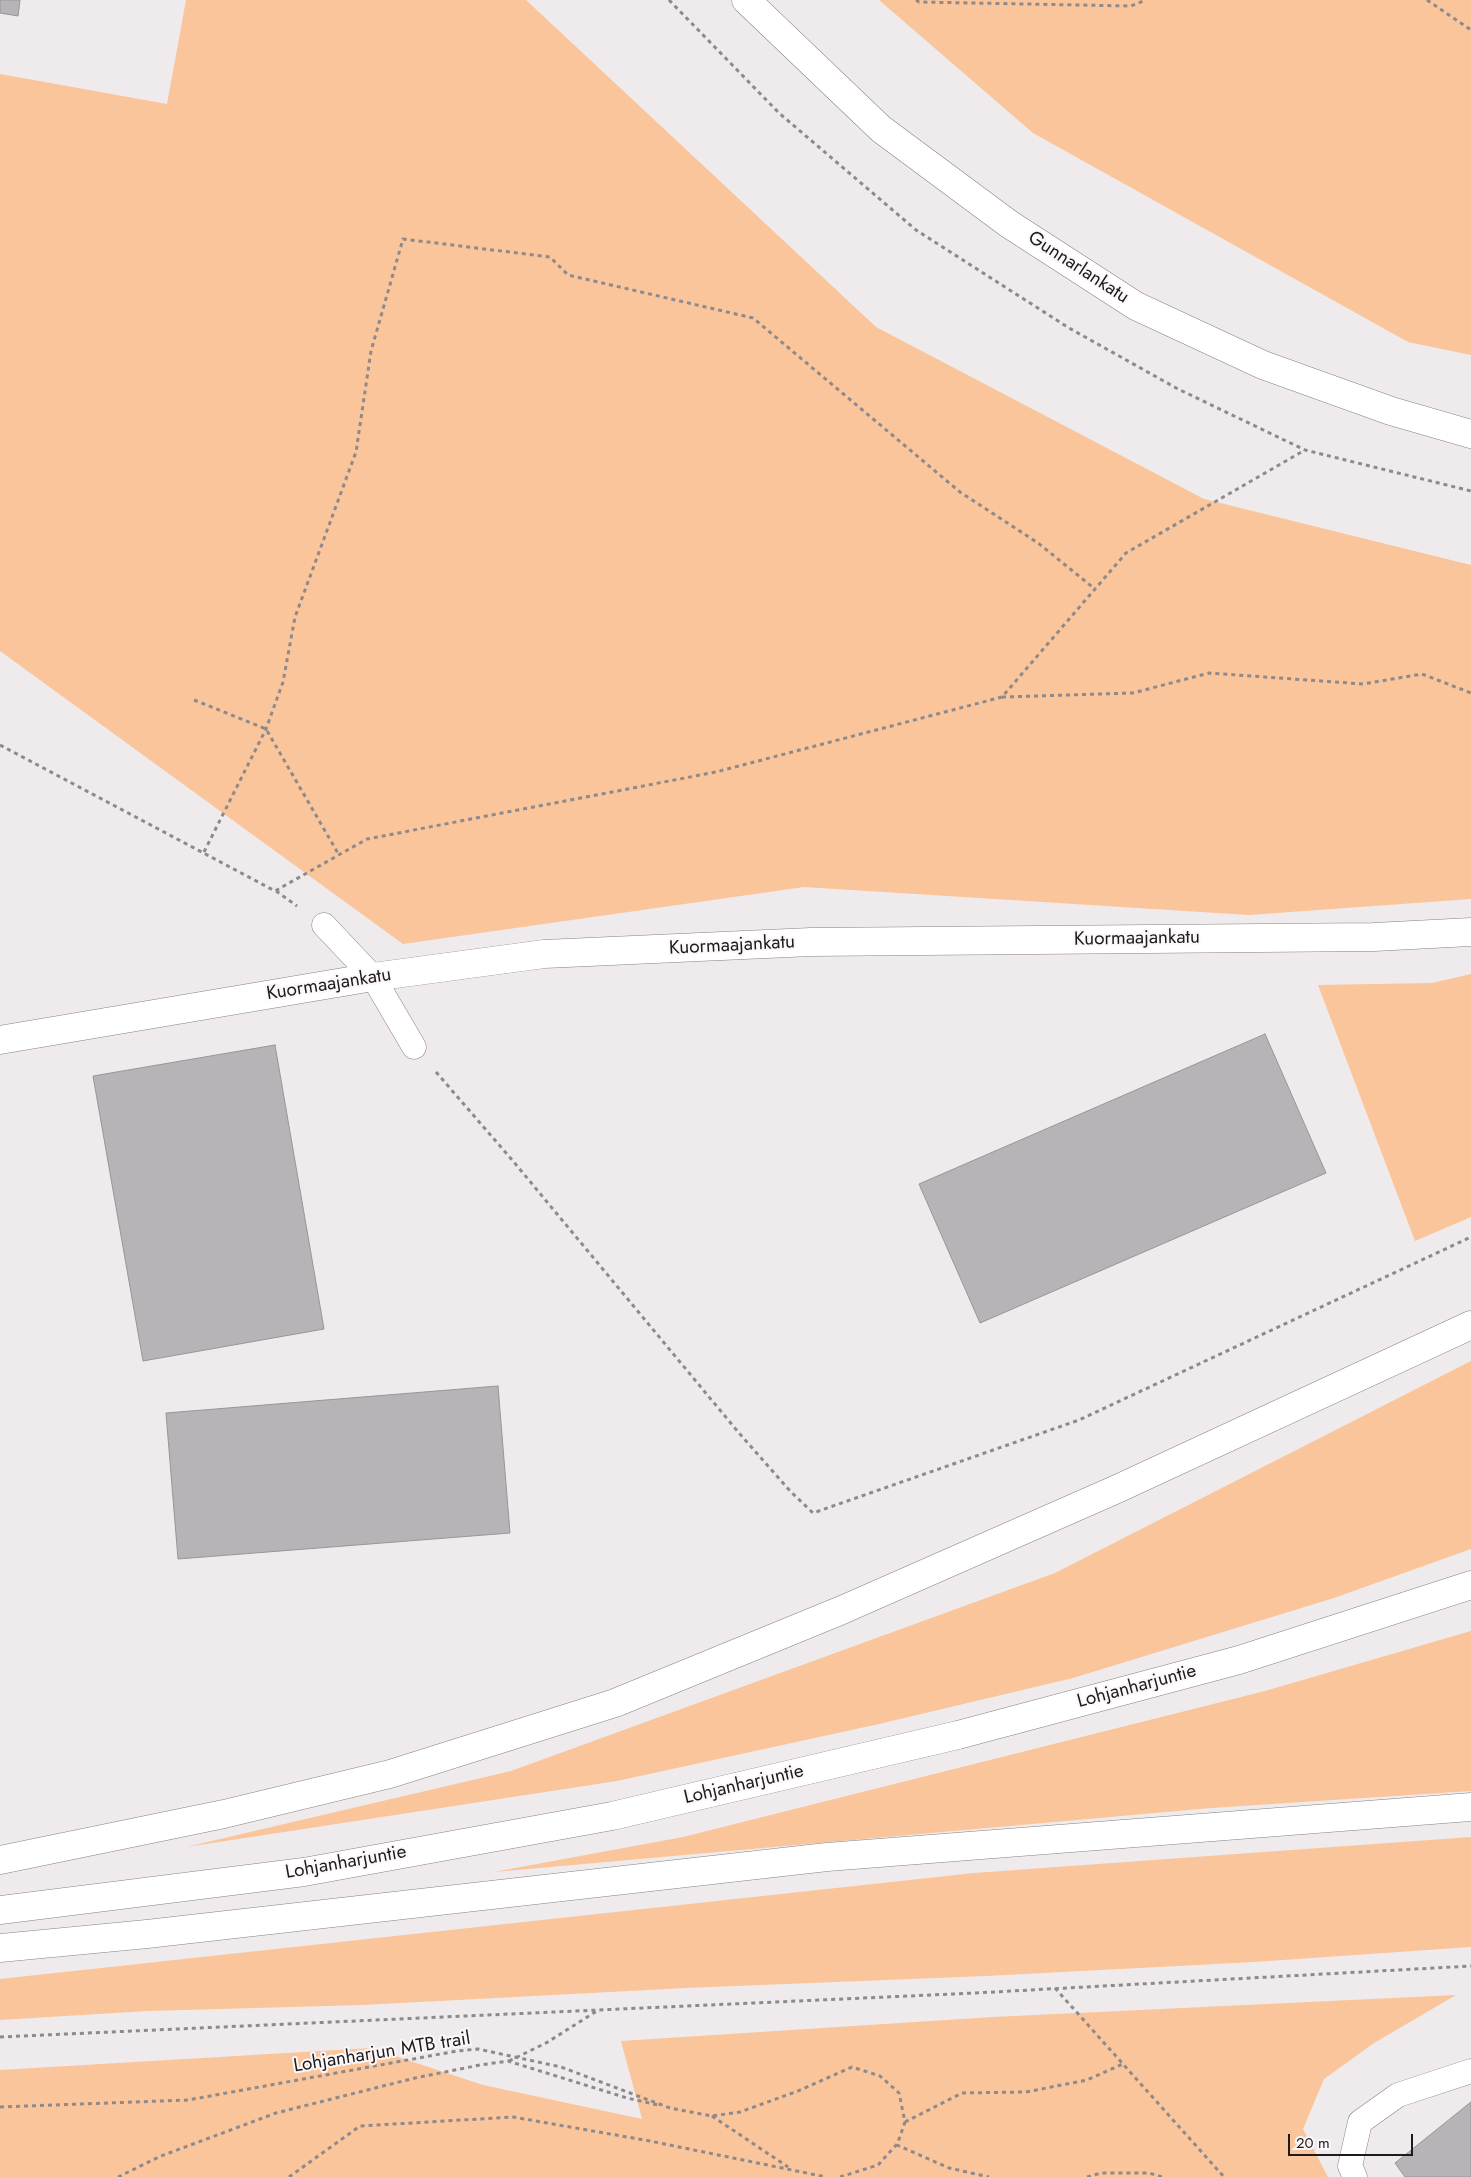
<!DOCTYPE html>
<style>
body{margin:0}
#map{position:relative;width:1471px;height:2177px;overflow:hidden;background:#efeaeb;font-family:Jost,sans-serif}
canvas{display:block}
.scale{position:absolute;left:1288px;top:2134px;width:125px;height:22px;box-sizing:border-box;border:2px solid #1c1a1b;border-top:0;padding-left:6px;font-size:15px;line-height:18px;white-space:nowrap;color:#1c1a1b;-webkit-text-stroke:4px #fcf7f9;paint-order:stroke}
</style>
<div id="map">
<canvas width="1471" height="2177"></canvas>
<div class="scale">20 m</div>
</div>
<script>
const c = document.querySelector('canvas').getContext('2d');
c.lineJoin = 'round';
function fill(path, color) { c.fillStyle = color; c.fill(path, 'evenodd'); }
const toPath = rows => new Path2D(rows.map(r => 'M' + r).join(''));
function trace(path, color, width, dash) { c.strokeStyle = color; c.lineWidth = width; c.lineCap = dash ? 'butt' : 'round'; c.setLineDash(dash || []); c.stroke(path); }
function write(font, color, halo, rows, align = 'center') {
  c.font = font + ' Jost,sans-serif'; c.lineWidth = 4; c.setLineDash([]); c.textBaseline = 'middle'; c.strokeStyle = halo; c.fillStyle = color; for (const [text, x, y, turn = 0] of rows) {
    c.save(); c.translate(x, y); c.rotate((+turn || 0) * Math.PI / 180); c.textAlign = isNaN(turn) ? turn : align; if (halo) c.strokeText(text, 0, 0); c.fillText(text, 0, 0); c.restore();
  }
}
fill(toPath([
 [186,0,526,0,876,327,1204,499,1471,565,1471,899,1249,915,804,887,403,944,0,651,0,74,167,104],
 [879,0,1471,0,1471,355,1408,342,1033,133],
 [1471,974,1471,1217,1415,1241,1318,985,1432,983],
 [1471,1361,1471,1549,1334,1598,1073,1678,879,1724,617,1781,186,1847,511,1771,1055,1573],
 [1471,1631,1471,1791,1211,1808,494,1872,683,1837,1265,1691],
 [1471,1837,1471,1947,1254,1962,986,1976,686,1988,363,2005,147,2011,0,2020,0,1979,974,1873],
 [1456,1995,1374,2043,1324,2079,1303,2129,1328,2177,0,2177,0,2070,371,2048,483,2085,642,2119,621,2041,993,2017]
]), '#fac59a');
const building = toPath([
 [0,0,20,0,18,16,0,13,0,0],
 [1265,1034,1326,1173,980,1323,919,1184,1265,1034],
 [275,1045,324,1329,143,1361,93,1076,275,1045],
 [498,1386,510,1533,178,1559,166,1413,498,1386],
 [1471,2102,1471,2177,1405,2177,1395,2163,1471,2102]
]);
fill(building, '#b7b4b7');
trace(building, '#989598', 1);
const lane = toPath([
 [324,925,373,977,414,1047],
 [1355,2177,1350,2166,1360,2122,1398,2095,1471,2071]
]);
const street = toPath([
 [0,1040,373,977,544,954,811,942,1374,937,1471,932]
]);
const secondary = toPath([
 [746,0,881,129,1009,224,1136,306,1263,365,1391,411,1471,434]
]);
const highway = toPath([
 [0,1860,224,1814,390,1774,615,1703,842,1610,1117,1489,1471,1325],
 [0,1910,304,1872,612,1816,958,1735,1239,1660,1471,1585],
 [0,1948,147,1934,827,1857,1471,1807]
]);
trace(lane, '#868283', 25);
trace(street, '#868283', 29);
trace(secondary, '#868283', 29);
trace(highway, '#868283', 29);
trace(toPath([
 [669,0,779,113,916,230,1069,328,1178,389,1305,450,1471,491],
 [916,0,919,2,1131,6,1146,0],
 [1427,0,1471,30],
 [1002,697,1133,693,1209,673,1363,684,1422,674,1471,693],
 [194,700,266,729,339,855],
 [0,745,275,891,367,839,716,772,1002,697,1126,553,1305,450],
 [204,852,266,729,283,682,295,617,356,452,371,351,403,239,550,257,568,275,753,318,960,492,1038,543,1095,589],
 [276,891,297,906],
 [436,1072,513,1161,739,1433,790,1491,813,1513,1079,1420,1471,1237],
 [1055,1988,1224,2177],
 [0,2037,975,1993,1471,1966],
 [509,2061,546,2043,597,2011],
 [0,2107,188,2100,457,2051,478,2049,561,2067,670,2108,712,2116,740,2112,798,2091,852,2067,880,2076,899,2093,905,2122,897,2145,949,2168,989,2177],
 [712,2116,788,2167],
 [905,2122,962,2093,1026,2092,1087,2080,1123,2064],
 [118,2177,161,2156,276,2113,415,2078,480,2065,508,2061,627,2098,658,2105],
 [289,2177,360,2126,513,2117,650,2141,826,2177],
 [840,2177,878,2165,898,2143],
 [1087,2177,1101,2173,1149,2173,1162,2177]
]), '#8e8a8b', 3, [4, 4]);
trace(lane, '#fff', 24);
trace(street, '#fff', 28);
trace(secondary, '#fff', 28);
trace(highway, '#fff', 28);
write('19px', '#1c1a1b', '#fcf7f9', [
 ["Gunnarlankatu",1078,268,33],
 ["Kuormaajankatu",1137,939,-1],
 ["Kuormaajankatu",732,946,-3],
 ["Kuormaajankatu",329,985,-9],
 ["Lohjanharjuntie",1137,1687,-15],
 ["Lohjanharjuntie",744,1785,-13],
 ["Lohjanharjuntie",346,1863,-10],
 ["Lohjanharjun MTB trail",382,2053,-9]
]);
</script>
